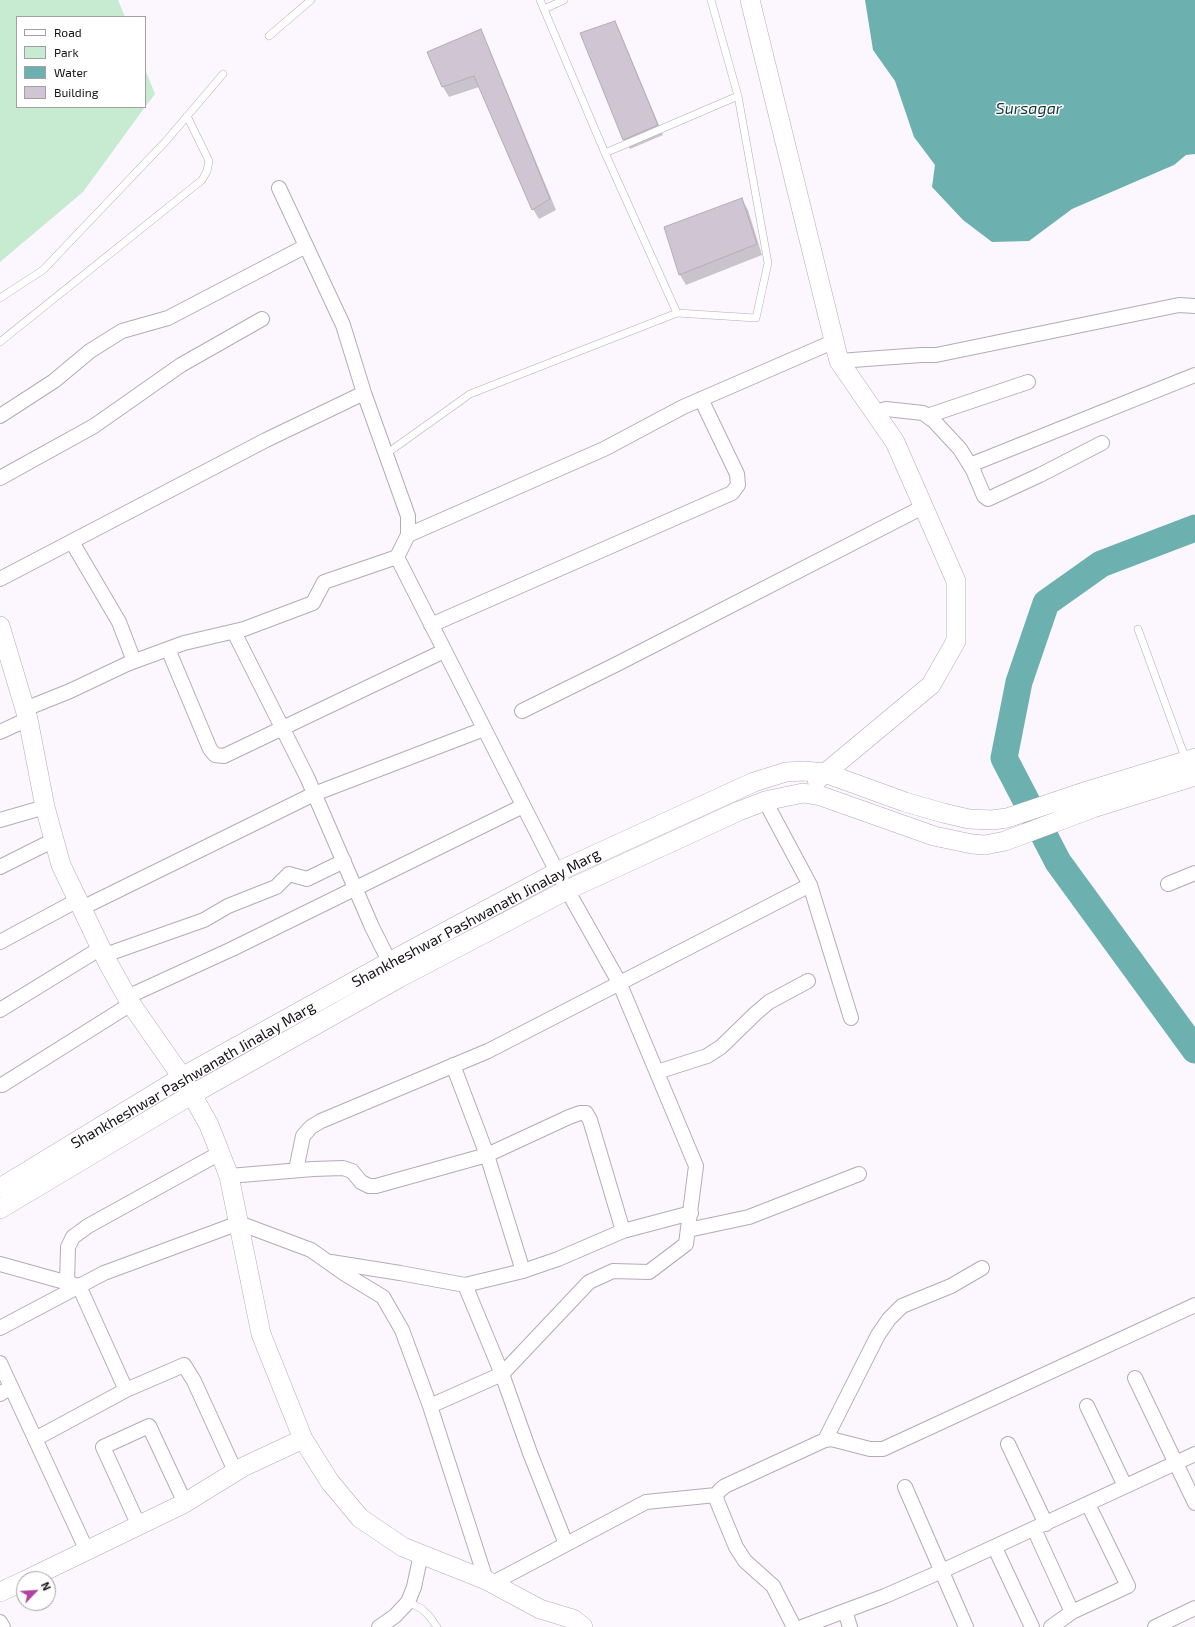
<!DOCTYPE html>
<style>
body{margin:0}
#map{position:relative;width:1195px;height:1627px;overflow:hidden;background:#fcf6fe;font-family:"Exo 2",sans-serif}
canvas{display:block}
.legend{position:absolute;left:16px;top:16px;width:130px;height:92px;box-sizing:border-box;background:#fff;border:1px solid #a2a0a2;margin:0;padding:5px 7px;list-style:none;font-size:12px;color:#161217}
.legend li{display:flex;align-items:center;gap:8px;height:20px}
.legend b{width:20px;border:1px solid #a2a0a2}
.north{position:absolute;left:16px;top:1571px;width:40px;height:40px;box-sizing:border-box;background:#fff;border:1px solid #a2a0a2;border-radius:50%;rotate:65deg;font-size:11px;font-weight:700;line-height:16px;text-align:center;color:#161217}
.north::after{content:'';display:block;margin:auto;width:14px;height:18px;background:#b243a1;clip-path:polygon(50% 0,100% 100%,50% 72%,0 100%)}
</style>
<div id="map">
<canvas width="1195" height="1627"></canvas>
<ul class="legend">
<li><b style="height:5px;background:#fff"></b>Road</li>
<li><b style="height:11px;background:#c6ebd0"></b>Park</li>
<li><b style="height:11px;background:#6cb1b0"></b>Water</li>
<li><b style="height:11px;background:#d0c6d3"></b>Building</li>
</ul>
<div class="north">N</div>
</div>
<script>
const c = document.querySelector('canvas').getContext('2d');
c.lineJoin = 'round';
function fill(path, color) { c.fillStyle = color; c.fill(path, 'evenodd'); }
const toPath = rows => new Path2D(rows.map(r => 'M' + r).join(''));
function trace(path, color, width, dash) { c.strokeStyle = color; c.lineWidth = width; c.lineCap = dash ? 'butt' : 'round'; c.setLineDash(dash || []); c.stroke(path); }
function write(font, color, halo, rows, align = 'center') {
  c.font = font + ' "Exo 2",sans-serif'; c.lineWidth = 3; c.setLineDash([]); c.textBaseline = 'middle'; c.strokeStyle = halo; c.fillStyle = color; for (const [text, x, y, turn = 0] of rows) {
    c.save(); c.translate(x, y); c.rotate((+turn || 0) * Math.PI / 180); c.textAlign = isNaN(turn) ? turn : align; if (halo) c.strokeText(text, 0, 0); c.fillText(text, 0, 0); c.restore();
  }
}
fill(toPath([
 [0,0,118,0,125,17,17,17,17,107,145,107,83,192,0,262],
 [145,69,155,94,145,107]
]), '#c6ebd0');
fill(toPath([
 [865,0,1195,0,1195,154,1186,155,1174,165,1072,209,1029,241,992,242,963,220,932,187,935,165,914,137,895,81,873,50]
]), '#6cb1b0');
fill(toPath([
 [615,22,620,32,663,135,630,149,624,139],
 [481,31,486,41,556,210,539,219,533,209,479,87,449,97,443,87],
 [742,199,748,210,762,255,686,285,680,275]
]), '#0003');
trace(toPath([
 [1195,528,1101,564,1046,603,1019,682,1004,758,1058,862,1195,1050]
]), '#6cb1b0', 27);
const building = toPath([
 [615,21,658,125,623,140,580,33,615,21],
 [481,29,550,199,532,210,474,76,442,87,427,52,481,29],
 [742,198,757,244,679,275,664,227,742,198]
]);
fill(building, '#d0c6d3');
trace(building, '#b4abb7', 1);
const lane = toPath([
 [544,9,564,0],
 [269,36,311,0],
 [605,153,738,96],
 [0,298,43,270,166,141,223,74],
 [677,313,756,318,768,263,738,96,711,0],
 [0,342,202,180,207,171,209,161,187,116],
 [386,454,470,394,677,313,605,153,540,0],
 [1138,629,1186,760],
 [408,1602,422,1609,430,1617,437,1627]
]);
const street = toPath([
 [279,188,343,325,364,393],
 [839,361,921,355,936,355,1179,305,1195,306],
 [874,412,886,409,923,413,934,421,960,449,973,470,984,496,988,499,1040,475,1102,443],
 [0,416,54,381,90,351,122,331,168,318,306,246],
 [927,416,1028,382],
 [970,465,1195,375],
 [0,478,94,426,181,365,262,319],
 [408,535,604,449,683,407,835,341],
 [72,542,119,622,134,661],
 [397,557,557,872,619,982,696,1166,686,1244,649,1272,613,1271,589,1282,502,1374,430,1406],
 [0,579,266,440,364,393,408,516,408,535,397,557,324,582,313,603,244,629,184,643,127,664,70,691,25,709],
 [431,625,732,493,738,485,737,474,701,399],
 [234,632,307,777,372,927,393,969],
 [168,649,210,749,215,755,224,756,444,651],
 [522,711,617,664,923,507],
 [0,732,28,719],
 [765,801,810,885,851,1018],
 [0,820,45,807],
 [0,867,54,840],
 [1168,884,1195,873],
 [82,908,314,794,484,729],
 [0,942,78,900],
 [105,955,204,920,228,906,276,887,289,874,307,879,344,861],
 [127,997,232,949,523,806],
 [0,1010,101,948],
 [453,1065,487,1155,523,1271],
 [657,1072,707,1056,721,1047,756,1013,769,1002,808,981],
 [2,1085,131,1004],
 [296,1170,303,1136,311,1127,321,1121,488,1051,810,885],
 [229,1176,313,1169,343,1168,352,1171,361,1182,369,1186,376,1186,487,1155,569,1117,580,1113,586,1113,590,1120,623,1231],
 [688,1230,749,1217,859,1174],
 [331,1262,400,1273,465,1285,523,1271,558,1259,623,1231,691,1213],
 [0,1264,79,1286,126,1390],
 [67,1283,68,1247,73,1237,88,1226,220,1153],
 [465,1285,502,1374,530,1453,566,1544],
 [0,1328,104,1273,239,1223,311,1250,345,1274,383,1297,402,1330,430,1406,486,1580],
 [0,1363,87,1551],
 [1135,1378,1195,1503],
 [0,1394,11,1387],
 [1087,1406,1125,1486],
 [35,1439,126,1390,184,1365,194,1381,235,1471],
 [825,1440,878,1335,889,1319,902,1306,951,1286,982,1268],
 [1008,1444,1046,1524],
 [905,1487,966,1627],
 [139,1526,103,1447,149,1426,185,1503],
 [1034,1529,1072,1612],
 [995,1548,1032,1627],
 [491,1584,646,1502,716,1495],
 [845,1611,850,1627],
 [0,1622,3,1627],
 [379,1627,395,1616,408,1602,414,1587,421,1554],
 [794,1627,773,1586,745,1561,736,1547,717,1501,716,1495,720,1490,725,1486,825,1440,831,1439,870,1449,883,1449,1195,1305],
 [802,1627,885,1596,942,1571,1195,1454],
 [1051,1627,1072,1612,1128,1586,1088,1504],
 [1155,1627,1195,1608]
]);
const secondary = toPath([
 [750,0,839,361,895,442,956,581,956,641,931,685,817,780],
 [0,626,28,719,45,807,61,865,108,963,131,1004,182,1077,209,1125,229,1176,261,1334,303,1439,330,1482,360,1518,403,1547,486,1580,540,1609,573,1619,583,1627],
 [0,1188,182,1077,389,962,557,872,754,782,786,772,804,771,825,773,905,802,943,813,969,819,992,820,1007,818,1087,791,1195,758],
 [0,1209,191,1095,399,978,567,890,739,811,765,801,803,793,821,796,934,836,972,844,985,845,1005,841,1093,808,1195,776],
 [28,1579,183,1504,243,1467,303,1439],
 [0,1592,24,1581]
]);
trace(lane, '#b5abb7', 8);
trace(street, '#b5abb7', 16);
trace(secondary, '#b5abb7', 20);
trace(lane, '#fff', 7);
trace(street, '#fff', 14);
trace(secondary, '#fff', 19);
write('15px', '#161217', '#fff', [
 ["Shankheshwar Pashwanath Jinalay Marg",476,918,-28],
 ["Shankheshwar Pashwanath Jinalay Marg",193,1075,-30]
]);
write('italic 16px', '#173a3a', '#fff', [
 ["Sursagar",1029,109]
]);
</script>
